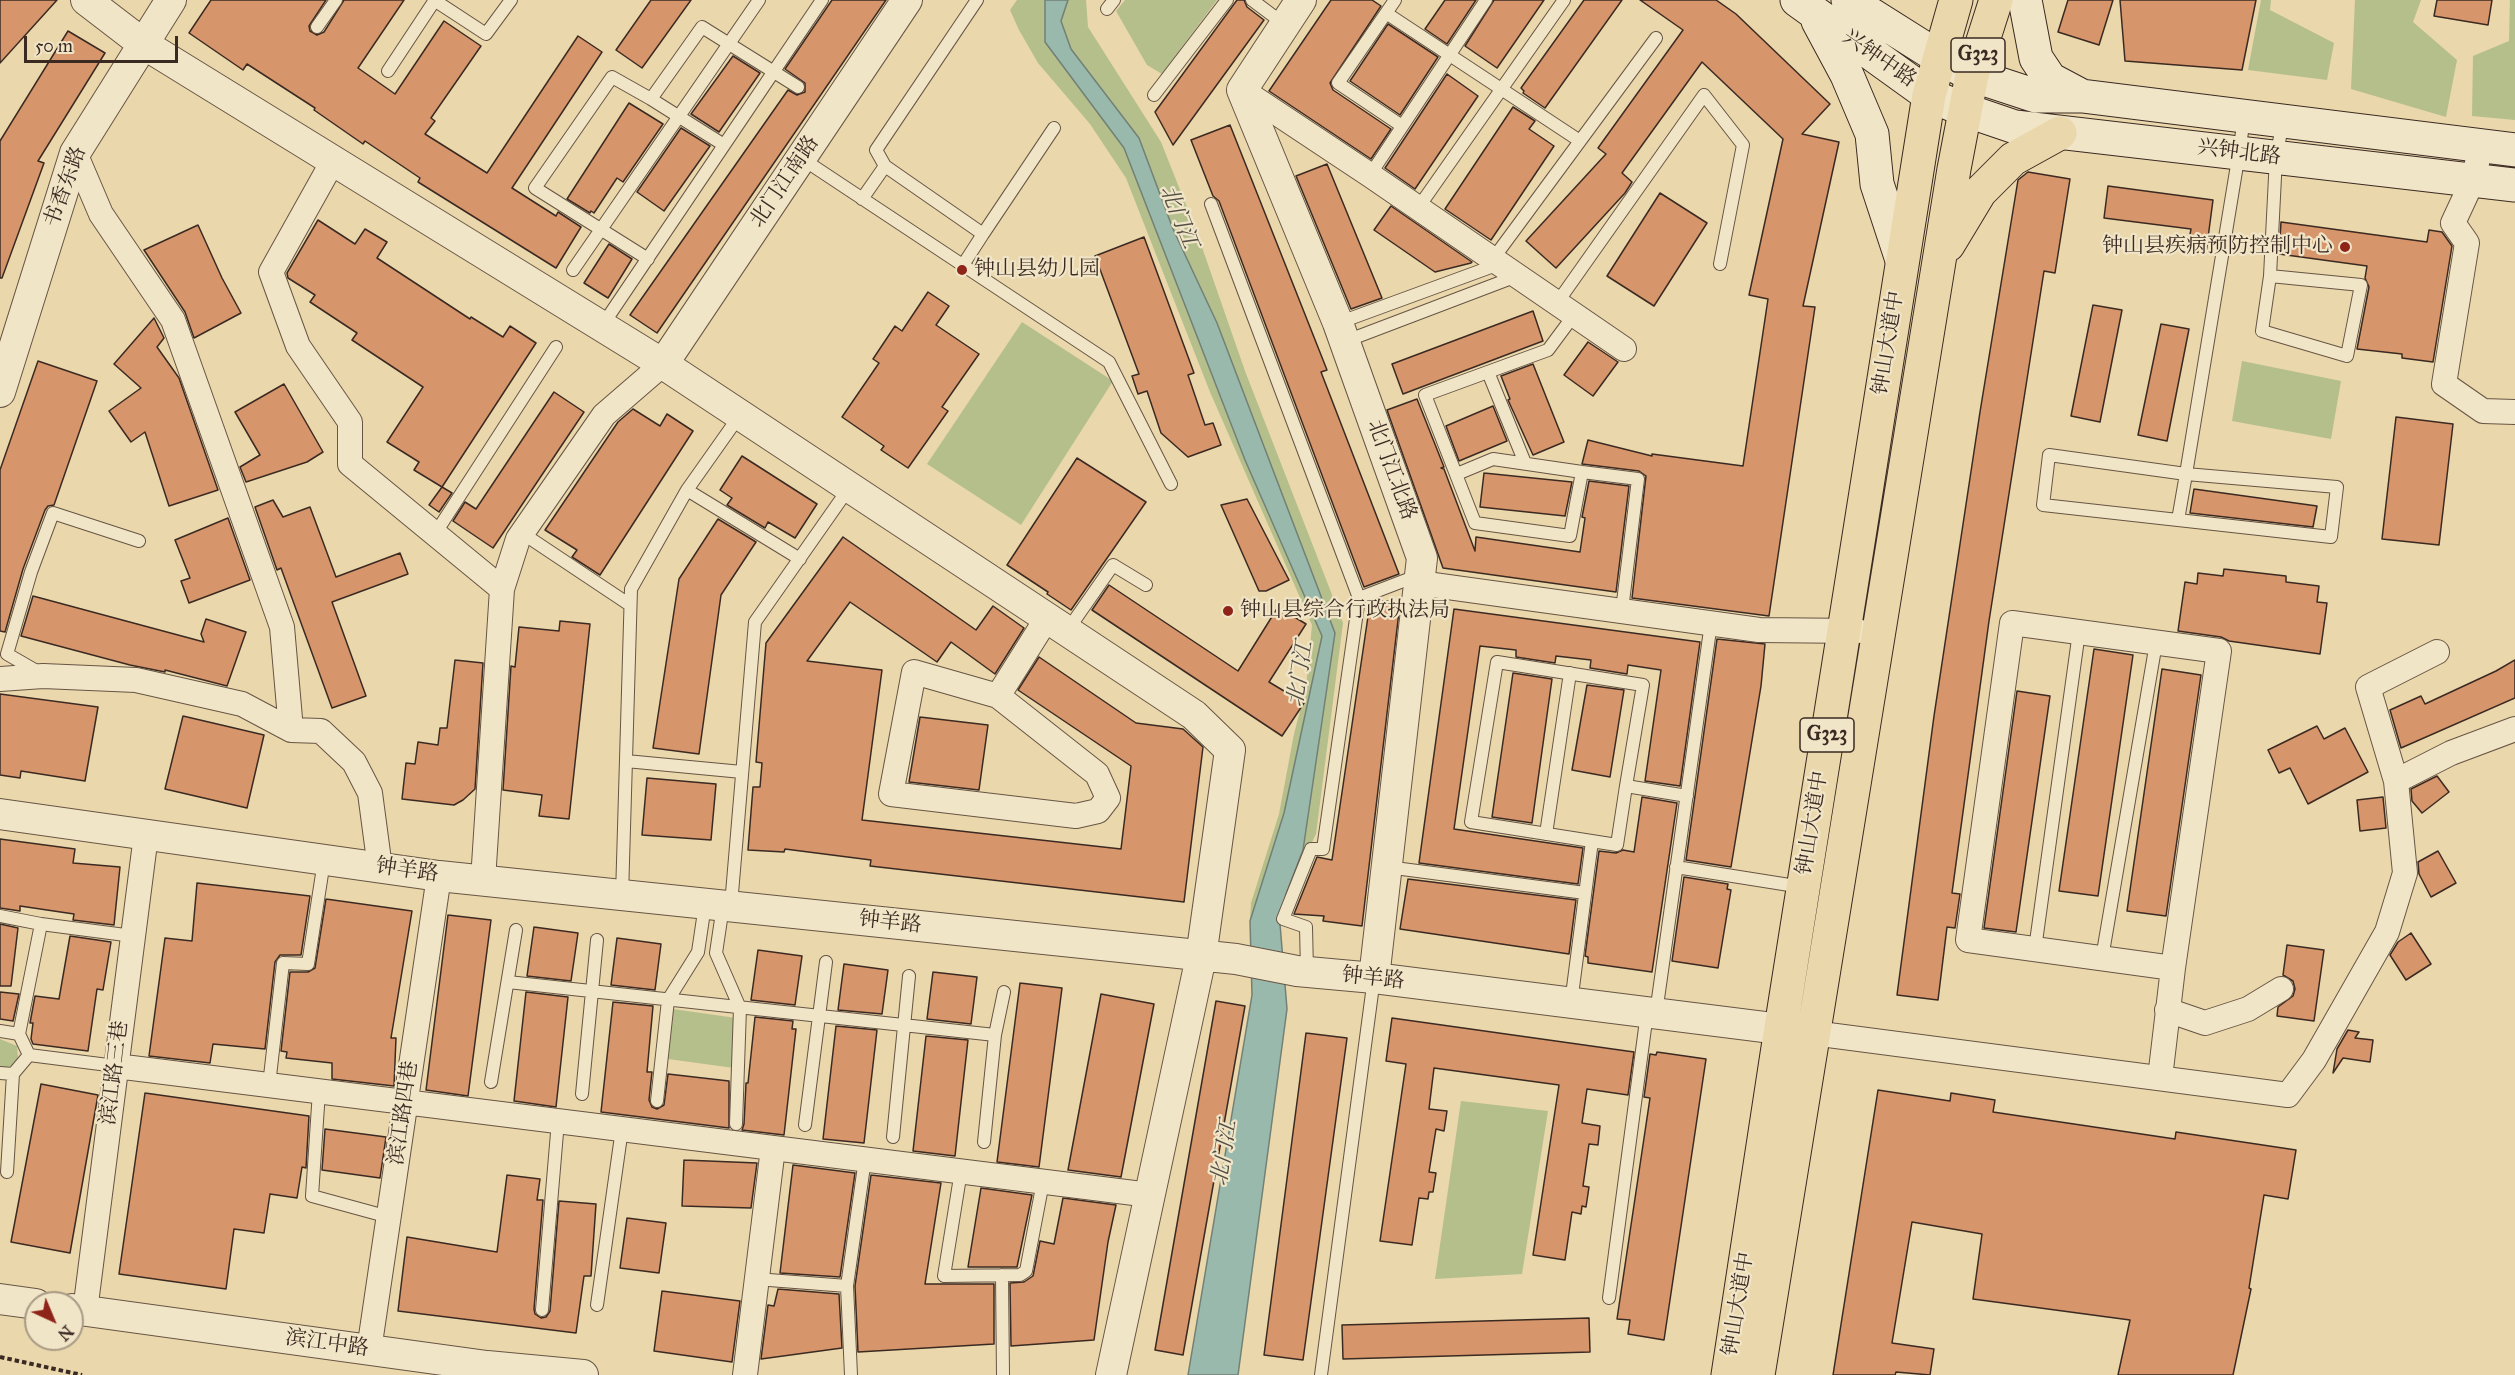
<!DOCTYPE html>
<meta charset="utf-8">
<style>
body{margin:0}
#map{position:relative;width:2515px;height:1375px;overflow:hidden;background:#ead7ab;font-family:"IM FELL Great Primer",serif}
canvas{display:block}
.north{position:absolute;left:24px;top:1291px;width:60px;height:60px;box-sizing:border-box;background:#f1e5c8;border:2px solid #a89a86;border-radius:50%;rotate:136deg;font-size:16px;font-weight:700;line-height:24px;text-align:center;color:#3b2a22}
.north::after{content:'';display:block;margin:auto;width:21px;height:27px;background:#8f2418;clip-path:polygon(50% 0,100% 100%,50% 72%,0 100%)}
.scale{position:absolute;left:24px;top:36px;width:154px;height:27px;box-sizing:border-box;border:3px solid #3b2a22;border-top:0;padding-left:8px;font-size:18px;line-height:21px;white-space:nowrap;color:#3b2a22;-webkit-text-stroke:4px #f1e5c8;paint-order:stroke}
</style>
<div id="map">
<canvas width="2515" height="1375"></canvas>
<div class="north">N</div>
<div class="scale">50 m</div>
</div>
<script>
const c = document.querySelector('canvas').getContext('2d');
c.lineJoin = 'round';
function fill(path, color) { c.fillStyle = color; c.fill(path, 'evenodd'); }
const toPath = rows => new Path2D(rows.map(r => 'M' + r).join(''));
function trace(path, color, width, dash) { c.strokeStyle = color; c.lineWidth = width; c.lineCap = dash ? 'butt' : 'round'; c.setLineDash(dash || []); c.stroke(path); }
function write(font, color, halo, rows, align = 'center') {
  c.font = font + ' "IM FELL Great Primer","Noto Serif SC",serif'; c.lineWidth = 4.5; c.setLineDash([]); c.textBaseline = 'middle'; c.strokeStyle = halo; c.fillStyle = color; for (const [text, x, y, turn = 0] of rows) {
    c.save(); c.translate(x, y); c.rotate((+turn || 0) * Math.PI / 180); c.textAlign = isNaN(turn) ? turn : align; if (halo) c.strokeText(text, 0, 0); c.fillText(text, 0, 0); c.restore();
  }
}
fill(toPath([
 [1017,0,1086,0,1088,27,1161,142,1196,230,1245,371,1343,623,1316,834,1286,895,1280,924,1250,921,1251,903,1279,814,1294,734,1306,688,1312,625,1210,392,1126,178,1090,124,1038,63,1019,30,1010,10],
 [1125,0,1217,0,1162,74,1147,65,1116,11],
 [2261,0,2271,0,2270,10,2334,43,2327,80,2248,70],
 [2355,0,2421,0,2413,22,2457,60,2446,117,2351,89],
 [2510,0,2515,0,2515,120,2472,116,2473,56,2509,41],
 [1022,322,1113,381,1021,525,927,464],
 [2242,361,2341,381,2331,439,2232,421],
 [673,1009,736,1018,734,1068,668,1059],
 [0,1039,17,1046,18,1058,13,1065,4,1069,0,1069],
 [1461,1101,1548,1111,1522,1274,1435,1279]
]), '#b4bf8c');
const water = toPath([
 [1045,0,1068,0,1061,21,1071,49,1139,138,1173,229,1217,323,1335,633,1303,850,1286,894,1280,924,1287,1009,1238,1375,1188,1375,1252,995,1250,921,1284,813,1322,636,1245,460,1124,148,1045,42,1045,0]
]);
fill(water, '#98b9ac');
trace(water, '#738075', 1.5);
const building = toPath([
 [0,0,57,0,0,63,0,0],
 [211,0,326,0,309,26,310,31,317,35,324,32,344,0,404,0,358,68,395,94,444,21,481,46,431,118,435,121,425,134,487,173,578,36,602,52,512,188,556,216,558,212,581,227,556,268,418,182,420,178,365,141,363,144,314,110,315,108,247,64,243,70,189,33,211,0],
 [651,0,691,0,642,68,616,50,651,0],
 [832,0,886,0,657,333,630,315,788,90,797,95,805,92,805,83,785,69,832,0],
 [1237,0,1244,0,1247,7,1264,20,1173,145,1155,112,1237,0],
 [1331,0,1372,0,1381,6,1330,83,1333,90,1391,129,1371,159,1269,91,1331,0],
 [1445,0,1476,0,1447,44,1425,29,1445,0],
 [1494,0,1544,0,1497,68,1465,46,1494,0],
 [1584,0,1622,0,1545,108,1523,93,1524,91,1521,88,1584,0],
 [1640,0,1716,0,1736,14,1830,104,1802,134,1839,142,1803,306,1815,307,1769,616,1632,598,1646,476,1639,471,1582,464,1588,440,1652,456,1652,454,1743,466,1768,299,1749,295,1783,139,1702,62,1622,173,1632,182,1625,193,1556,268,1526,241,1606,154,1598,148,1683,30,1640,0],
 [2068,0,2113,0,2099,45,2058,32,2068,0],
 [2120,0,2256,0,2242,70,2125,61,2120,0],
 [2437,0,2492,0,2488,25,2434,16,2437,0],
 [1388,24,1438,57,1400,115,1350,81,1388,24],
 [68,31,105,53,38,161,44,163,2,278,0,278,0,141,68,31],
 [733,56,760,73,719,132,691,114,733,56],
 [1447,74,1478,96,1415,189,1385,168,1447,74],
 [629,103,663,124,623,182,617,178,594,213,591,211,590,213,567,199,629,103],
 [1513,107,1535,121,1529,129,1554,146,1491,240,1445,209,1513,107],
 [1230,125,1327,370,1321,372,1399,574,1364,587,1219,201,1213,196,1191,140,1230,125],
 [681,128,710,146,664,211,637,192,681,128],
 [1327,164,1382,298,1351,309,1296,176,1327,164],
 [2028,172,2070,179,2055,273,2044,271,1989,621,1952,893,1960,894,1955,928,1947,927,1938,1000,1897,995,1934,716,1980,412,2018,180,2028,172],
 [2108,186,2213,200,2206,253,2187,251,2191,229,2104,218,2108,186],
 [1660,193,1707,223,1654,306,1607,276,1660,193],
 [1391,206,1472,262,1471,263,1435,272,1374,230,1391,206],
 [318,220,355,244,365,229,387,242,377,258,470,319,471,317,503,337,510,326,536,343,442,487,414,470,419,462,387,442,423,387,352,340,357,333,310,302,315,295,288,278,287,273,318,220],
 [2281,222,2427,242,2429,230,2442,232,2452,246,2433,362,2402,358,2402,354,2357,349,2369,287,2365,278,2367,266,2279,254,2281,222],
 [198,225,222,278,241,313,194,338,185,312,144,250,198,225],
 [1144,237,1194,373,1188,375,1205,425,1213,423,1221,445,1188,457,1161,433,1147,391,1138,394,1132,376,1139,374,1095,256,1144,237],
 [609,244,632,259,608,298,584,283,609,244],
 [928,292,949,306,936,325,979,354,942,407,948,411,908,468,881,450,884,446,842,417,879,363,873,359,895,326,902,331,928,292],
 [2093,305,2122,310,2100,422,2071,416,2093,305],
 [1533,311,1543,341,1403,394,1392,364,1533,311],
 [154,318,164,338,157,347,179,378,218,490,169,506,145,432,131,442,109,411,141,388,114,364,154,318],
 [2161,324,2189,329,2167,441,2138,435,2161,324],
 [1588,342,1618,362,1593,396,1564,375,1588,342],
 [38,361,97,381,54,505,48,506,45,510,23,569,5,632,0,631,0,470,38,361],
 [1533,364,1564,442,1533,455,1508,400,1510,399,1501,376,1533,364],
 [284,384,323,452,307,462,246,482,240,467,260,455,235,412,284,384],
 [554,392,584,412,493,548,453,521,465,502,476,509,554,392],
 [1417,399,1444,467,1441,468,1444,469,1475,551,1476,537,1580,552,1585,518,1582,517,1589,481,1629,486,1616,592,1443,568,1387,410,1417,399],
 [1493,406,1507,441,1459,461,1446,426,1493,406],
 [633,409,660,426,667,414,693,431,600,575,572,557,577,550,545,530,618,422,633,409],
 [2396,417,2453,424,2439,545,2382,539,2396,417],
 [742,456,817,504,795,538,768,522,765,528,727,505,732,498,720,490,742,456],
 [1077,458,1146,502,1071,610,1047,594,1048,592,1007,565,1077,458],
 [1484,473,1572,482,1565,516,1480,507,1484,473],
 [442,487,452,493,439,512,429,505,442,487],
 [2194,489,2317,506,2313,527,2190,513,2194,489],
 [1247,499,1289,580,1266,591,1259,591,1221,505,1247,499],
 [273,500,283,517,310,507,336,577,400,553,408,574,332,602,366,696,332,708,281,568,277,570,255,507,273,500],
 [228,518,250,580,189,603,181,581,190,578,175,540,228,518],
 [718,519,756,542,721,595,699,754,653,748,679,579,718,519],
 [843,537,976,630,993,606,1024,628,995,674,951,642,937,662,850,602,807,661,882,670,862,820,1121,849,1131,766,1018,690,1039,657,1136,723,1183,729,1203,747,1184,902,870,866,871,860,785,849,784,852,748,850,753,787,760,787,762,763,756,762,766,643,843,537],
 [2224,569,2286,576,2286,582,2319,586,2317,602,2327,603,2320,654,2229,641,2221,637,2178,631,2185,582,2197,584,2198,573,2223,576,2224,569],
 [1109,585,1238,671,1278,607,1306,624,1269,682,1304,703,1282,736,1092,610,1109,585],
 [33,596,204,642,201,634,206,619,246,632,227,686,165,670,165,672,130,665,21,636,33,596],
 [1378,600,1400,603,1362,926,1323,921,1324,916,1294,914,1317,857,1332,860,1370,603,1378,600],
 [1454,609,1700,642,1680,786,1645,781,1661,670,1628,665,1627,674,1590,668,1591,660,1556,656,1555,663,1516,657,1516,650,1480,646,1454,829,1583,848,1578,884,1419,863,1454,609],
 [560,621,590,624,569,819,539,816,542,795,503,790,511,666,515,667,519,627,559,631,560,621],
 [1717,639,1765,644,1761,686,1731,867,1686,860,1717,639],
 [2094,649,2133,655,2098,896,2059,891,2094,649],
 [455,660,483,663,475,789,463,800,454,805,402,799,406,763,415,764,418,742,438,745,440,728,447,728,455,660],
 [2515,660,2515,698,2401,748,2390,710,2421,696,2425,704,2496,671,2515,660],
 [2162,669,2201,675,2166,916,2127,911,2162,669],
 [1513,673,1552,679,1532,823,1492,817,1513,673],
 [1587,685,1624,690,1610,777,1572,770,1587,685],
 [2017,691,2050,696,2016,932,1984,928,2017,691],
 [0,694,98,707,85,781,21,771,20,778,0,775,0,694],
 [183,716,264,735,247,808,165,789,183,716],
 [920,717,988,725,979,790,909,782,920,717],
 [2317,726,2324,739,2345,728,2368,772,2308,804,2290,768,2279,773,2268,750,2317,726],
 [2437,776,2449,792,2422,813,2412,801,2411,789,2437,776],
 [647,778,716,784,711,840,642,835,647,778],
 [1642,797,1677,803,1652,972,1588,963,1588,957,1585,956,1599,851,1616,853,1623,850,1634,852,1642,797],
 [2383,797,2386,828,2360,831,2357,800,2383,797],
 [0,839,75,849,73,863,120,867,114,925,73,920,74,914,20,906,20,911,0,908,0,839],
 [2438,851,2456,883,2431,897,2419,874,2418,862,2438,851],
 [1684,877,1728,884,1727,889,1731,890,1718,968,1672,961,1684,877],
 [1408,879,1576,900,1569,954,1400,929,1408,879],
 [197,883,310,896,301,955,280,955,275,962,265,1049,213,1044,210,1063,149,1056,165,938,192,941,197,883],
 [326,899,412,911,391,1038,396,1038,394,1086,332,1079,332,1063,286,1058,287,1052,281,1051,290,972,308,972,315,968,326,899],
 [448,915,491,920,468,1096,426,1090,448,915],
 [0,924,18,928,11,986,0,986,0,924],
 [534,927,578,933,571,981,527,976,534,927],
 [2411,933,2431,964,2406,980,2390,955,2398,942,2411,933],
 [70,936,111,942,103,990,97,989,88,1051,33,1044,31,1039,33,1023,30,1023,35,996,59,999,70,936],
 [617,938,661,944,655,990,611,985,617,938],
 [2287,945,2324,950,2314,1021,2277,1016,2278,1007,2293,996,2295,989,2293,981,2283,975,2287,945],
 [758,950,802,956,795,1005,751,1000,758,950],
 [844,964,888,970,882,1014,838,1010,844,964],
 [933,972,977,977,971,1024,927,1019,933,972],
 [1020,983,1062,988,1039,1167,997,1162,1020,983],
 [0,992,19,994,13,1021,0,1019,0,992],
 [526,992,568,997,556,1107,514,1101,526,992],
 [1101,994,1154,1004,1121,1177,1068,1170,1101,994],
 [1216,1001,1245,1006,1183,1355,1155,1350,1216,1001],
 [613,1002,653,1006,647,1072,652,1072,649,1100,652,1107,657,1109,664,1105,668,1074,729,1081,729,1128,601,1112,613,1002],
 [755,1017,793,1021,792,1029,796,1029,784,1135,742,1130,744,1124,746,1083,748,1083,755,1017],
 [1392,1018,1634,1052,1628,1095,1587,1089,1582,1123,1600,1126,1598,1145,1589,1144,1583,1186,1589,1187,1586,1207,1582,1206,1581,1214,1572,1212,1565,1260,1533,1255,1559,1085,1434,1068,1429,1109,1447,1111,1444,1131,1436,1129,1429,1172,1436,1173,1433,1192,1429,1192,1428,1199,1419,1198,1412,1245,1380,1241,1406,1064,1386,1061,1392,1018],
 [836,1026,877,1030,864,1143,823,1139,836,1026],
 [2348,1030,2359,1032,2355,1038,2373,1040,2370,1062,2343,1058,2333,1073,2337,1049,2348,1030],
 [1306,1033,1347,1038,1303,1360,1264,1355,1306,1033],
 [926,1036,968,1040,955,1156,913,1151,926,1036],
 [1657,1052,1706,1059,1664,1340,1628,1334,1630,1320,1617,1319,1650,1098,1644,1097,1650,1054,1656,1055,1657,1052],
 [41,1084,98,1095,70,1253,11,1242,41,1084],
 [1878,1090,1950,1101,1951,1093,1995,1100,1993,1112,2175,1139,2176,1132,2296,1150,2288,1199,2264,1195,2249,1288,2251,1289,2233,1375,2118,1375,2130,1320,1973,1299,1982,1234,1912,1222,1892,1343,1934,1349,1930,1375,1896,1372,1895,1375,1833,1375,1878,1090],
 [145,1093,309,1116,306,1168,302,1167,297,1198,270,1194,264,1233,234,1229,226,1289,119,1274,145,1093],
 [325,1129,386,1137,380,1178,322,1170,325,1129],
 [684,1160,757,1163,751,1208,682,1206,684,1160],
 [793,1165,855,1173,840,1277,780,1273,793,1165],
 [507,1175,540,1179,537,1200,543,1200,534,1309,535,1314,541,1318,546,1317,550,1311,559,1201,596,1204,591,1276,584,1276,576,1333,398,1311,407,1237,497,1252,507,1175],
 [871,1175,941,1183,925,1284,994,1284,994,1344,858,1352,855,1286,871,1175],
 [981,1188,1032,1195,1017,1267,968,1267,981,1188],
 [1063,1198,1116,1205,1108,1242,1094,1340,1011,1346,1010,1283,1024,1282,1033,1276,1040,1241,1054,1244,1063,1198],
 [627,1218,666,1223,659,1273,620,1268,627,1218],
 [778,1289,839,1294,842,1348,761,1359,768,1305,774,1306,778,1289],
 [662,1291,740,1301,732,1362,654,1351,662,1291],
 [1589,1318,1590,1352,1343,1359,1342,1325,1589,1318]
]);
fill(building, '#d6956b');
trace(building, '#3b2a22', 1.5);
const service = toPath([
 [434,0,486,34,511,0],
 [977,0,876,150,885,166,983,234,1054,128],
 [1252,0,1284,24],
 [1395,0,1338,83,1402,126],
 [1107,9,1114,0],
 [1386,13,1580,141],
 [317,27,336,0],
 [388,71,435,0],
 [1154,95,1227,0],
 [651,99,724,145],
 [801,158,1109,362,1171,484],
 [1370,175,1486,0],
 [862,199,885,166],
 [1211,204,1359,598,1323,849,1311,849,1283,919,1306,927,1307,971],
 [1418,208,1564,0],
 [648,259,535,188,612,77,651,99,702,27,798,87],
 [1493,259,1656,38],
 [963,265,983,234],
 [573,270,759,0],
 [2270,276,2361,285,2347,356,2262,331,2270,276,2276,157,2283,122],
 [1557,303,1704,95,1743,145,1720,264],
 [1338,323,1499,264],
 [602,326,822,0],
 [1346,341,1517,276],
 [1488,372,1525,463],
 [1582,472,1638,479,1622,610],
 [1457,474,1493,459,1582,472,1570,536,1475,523,1425,395,1548,350,1574,315],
 [687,490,740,415],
 [2178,520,2043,505,2049,455,2186,474,2337,487,2331,537,2178,520,2186,474,2239,153,2244,118],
 [522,533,630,605],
 [435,534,556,347],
 [1359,598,1419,575],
 [1067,631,1113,565,1146,585],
 [40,673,7,654,31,572,53,513,139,541],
 [626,761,742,772],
 [1626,786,1643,685,1497,662,1471,822,1617,845,1626,786,1687,796],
 [1546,834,1570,673],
 [1387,867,1585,893],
 [1676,867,1802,887],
 [622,896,631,589,687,490,800,559],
 [731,905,755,622,849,488],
 [723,906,716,953,740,1008,736,1124],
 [0,916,41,924],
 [2035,949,2079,632],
 [2102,958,2156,643],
 [508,982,995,1035],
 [1571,1003,1592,841],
 [1656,1013,1711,623],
 [0,1031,19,1034,29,1055],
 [19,1034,41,924,133,936],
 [0,1073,13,1074,29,1055,116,1066],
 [491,1082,516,930],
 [269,1085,283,963,308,964,324,861],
 [319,1091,312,1196,389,1217],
 [582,1094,597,940],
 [657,1101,668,1000,698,952,705,905],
 [805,1125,826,962],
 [893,1137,909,976],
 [984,1142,995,1035,1004,992],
 [961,1171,944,1276,1020,1275,1026,1271,1043,1182],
 [7,1172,13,1074],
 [1002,1275,1003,1375],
 [756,1279,847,1286],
 [1609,1298,1647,1013],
 [597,1305,622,1129],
 [542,1310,558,1121],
 [851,1375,847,1286,865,1159],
 [1321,1375,1374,978]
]);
const minor = toPath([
 [1242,90,1370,175,1624,349],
 [2481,146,2473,180,2453,223,2467,243,2444,384,2483,411,2515,412],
 [75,153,101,214,173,320,282,627,291,730,321,731,354,762,370,793,380,868],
 [333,161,271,272,298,346,350,422,350,464,502,589],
 [1419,583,1759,630,1858,631],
 [0,679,43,676,136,680,242,704,291,730],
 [998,696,914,672,891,794,1076,816,1098,811,1108,798,1097,774,998,696,1047,618],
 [2396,781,2368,687,2437,652],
 [483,880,502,589,518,539,604,415,663,364],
 [2167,1010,2205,1023,2248,1009,2281,989],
 [1813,1033,2288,1095,2314,1060,2387,932,2405,873,2396,781,2451,753,2515,729],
 [116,1066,1150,1195],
 [2160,1078,2173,968,2219,651,2012,623,1968,940,2173,968],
 [85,1311,146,835],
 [369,1350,439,876],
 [745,1375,773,1148]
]);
const tertiary = toPath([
 [86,0,142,43,663,364,1194,715,1230,750,1201,957,1111,1375],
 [1301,0,1242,90,1338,323,1422,558,1374,978],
 [663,364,907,0],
 [0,392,75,153,171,0],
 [0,814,439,876,1236,959,1297,971,1374,978,1804,1032],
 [0,1299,36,1304],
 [72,1309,487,1366,583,1375]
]);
const secondary = toPath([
 [1797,0,1929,95,1965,110,2015,127,2515,185],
 [1848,0,1940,58,1972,75,2036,96,2082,96,2515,150],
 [2025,0,2036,58,2050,79,2082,96],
 [1818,21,1847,75,1872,134,1877,184,1902,260]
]);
const trunk = toPath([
 [1948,245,1980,192,2013,159,2060,133],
 [1728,1375,1781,1028,1929,95,1956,0],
 [1758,1375,1954,169,1972,75,1996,0]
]);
trace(service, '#675544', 14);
trace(minor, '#675544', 26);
trace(tertiary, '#675544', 32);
trace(secondary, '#3b2a22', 35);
trace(trunk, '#3b2a22', 35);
trace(toPath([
 [0,1357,82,1375]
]), '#3b2a22', 4, [4.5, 3]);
trace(service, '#f1e5c8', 12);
trace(minor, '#f1e5c8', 24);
trace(tertiary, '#f1e5c8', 30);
trace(secondary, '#f1e5c8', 33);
trace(trunk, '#ead7ab', 33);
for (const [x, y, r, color] of [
 [2345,247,6,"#8f2418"],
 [962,270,6,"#8f2418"],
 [1228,611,6,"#8f2418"]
]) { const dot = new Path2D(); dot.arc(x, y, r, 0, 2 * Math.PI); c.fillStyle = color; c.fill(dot); trace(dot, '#f1e5c8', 2); }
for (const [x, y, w] of [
 [1978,55,54],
 [1827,735,54]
]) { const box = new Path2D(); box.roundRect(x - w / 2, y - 17, w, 34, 4.5); c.fillStyle = '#f1e5c8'; c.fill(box); trace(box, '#3b2a22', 1.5); }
write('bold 20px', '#3b2a22', null, [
 ["G323",1978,55],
 ["G323",1827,735]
]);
write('21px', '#3b2a22', '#f1e5c8', [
 ["兴钟中路",1879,59,35],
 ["兴钟北路",2239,153,7],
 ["北门江南路",785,182,-56],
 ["书香东路",66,187,-70],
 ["钟山大道中",1889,343,-81],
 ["北门江北路",1391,470,70],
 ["钟山大道中",1813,823,-81],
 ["钟羊路",407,871,8],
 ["钟羊路",890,923,6],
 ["钟羊路",1373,979,6],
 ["滨江路三巷",115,1073,-83],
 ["滨江路四巷",404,1113,-82],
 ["钟山大道中",1739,1304,-81],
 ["滨江中路",327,1344,8]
]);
write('21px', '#3b2a22', '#f1e5c8', [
 ["钟山县疾病预防控制中心",2333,247,"right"],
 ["钟山县幼儿园",974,270],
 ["钟山县综合行政执法局",1240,611]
], 'left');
write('italic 22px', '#524e44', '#f1e5c8', [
 ["北门江",1178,217,68],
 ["北门江",1301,674,-81],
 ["北门江",1225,1153,-81]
]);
</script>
